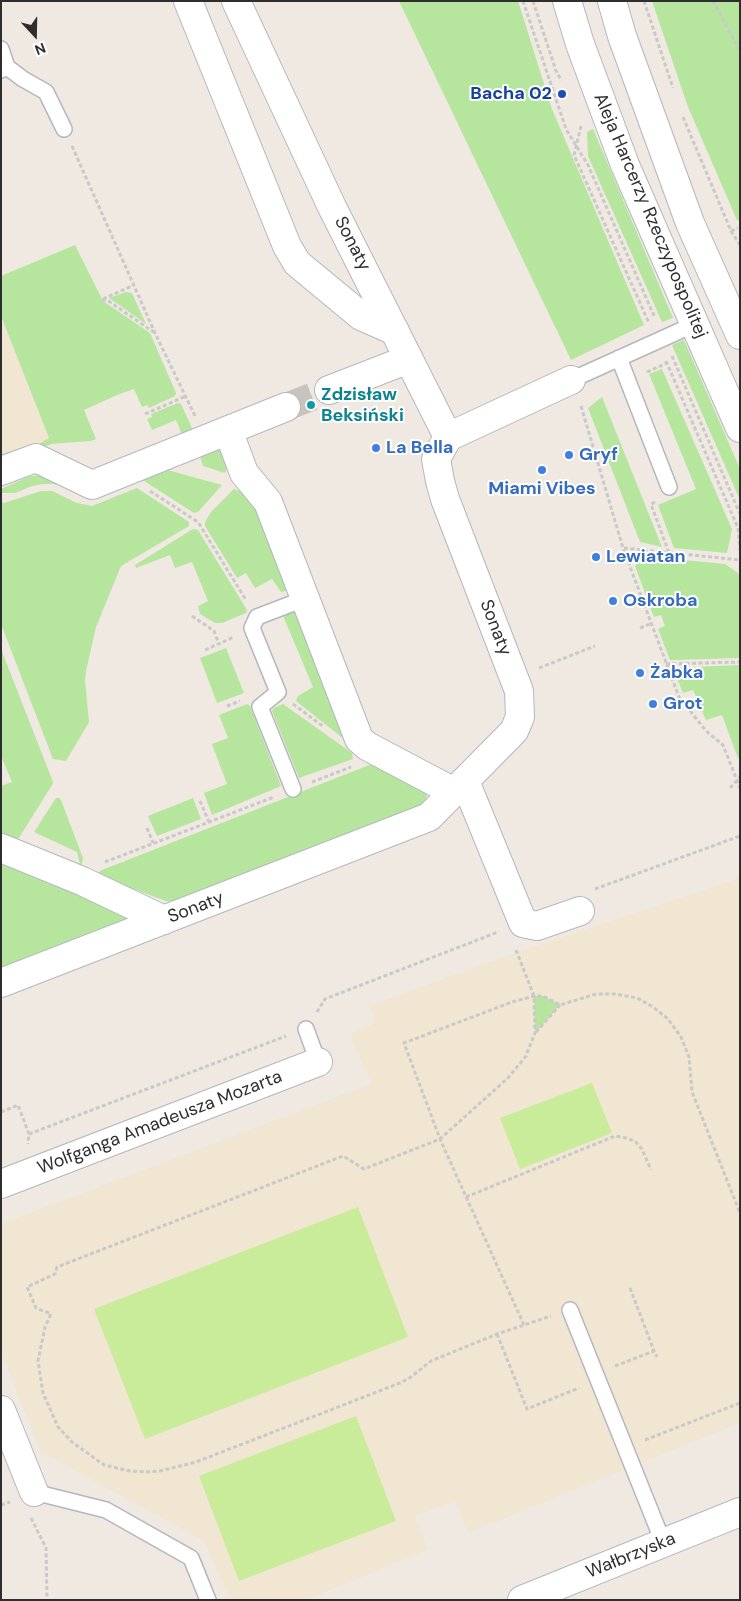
<!DOCTYPE html>
<meta charset="utf-8">
<style>
body{margin:0}
#map{position:relative;width:741px;height:1601px;overflow:hidden;background:#efe9e1;font-family:"DM Sans",sans-serif}
canvas{display:block}
.frame{position:absolute;inset:0;border:2px solid #2e2e2e;pointer-events:none}
.north{position:absolute;left:10px;top:10px;width:50px;height:50px;-webkit-text-stroke:4px #fff;paint-order:stroke;rotate:159deg;font-size:14px;font-weight:700;line-height:20px;text-align:center;color:#2e2e2e}
.north::after{content:'';display:block;margin:auto;width:18px;height:22px;background:#2e2e2e;clip-path:polygon(50% 0,100% 100%,50% 72%,0 100%)}
</style>
<div id="map">
<canvas width="741" height="1601"></canvas>
<div class="frame"></div>
<div class="north">N</div>
</div>
<script>
const c = document.querySelector('canvas').getContext('2d');
c.lineJoin = 'round';
function fill(path, color) { c.fillStyle = color; c.fill(path, 'evenodd'); }
const toPath = rows => new Path2D(rows.map(r => 'M' + r).join(''));
function trace(path, color, width, dash) { c.strokeStyle = color; c.lineWidth = width; c.lineCap = dash ? 'butt' : 'round'; c.setLineDash(dash || []); c.stroke(path); }
function write(font, color, halo, rows, align = 'center') {
  c.font = font + ' "DM Sans",sans-serif'; c.lineWidth = 4; c.setLineDash([]); c.textBaseline = 'middle'; c.strokeStyle = halo; c.fillStyle = color; for (const [text, x, y, turn = 0] of rows) {
    c.save(); c.translate(x, y); c.rotate((+turn || 0) * Math.PI / 180); c.textAlign = isNaN(turn) ? turn : align; if (halo) c.strokeText(text, 0, 0); c.fillText(text, 0, 0); c.restore();
  }
}
fill(toPath([
 [1,316,49,438,16,458,1,464],
 [740,878,740,1423,468,1533,455,1501,415,1516,428,1550,305,1600,231,1600,204,1541,41,1452,1,1352,1,1224,371,1084,368,1073,366,1073,350,1033,375,1023,369,1006,503,957]
]), '#f0e6d1');
fill(toPath([
 [399,1,518,1,552,109,644,325,571,360],
 [652,1,740,1,740,221,737,220,688,107],
 [593,129,673,318,662,322,588,156,587,132],
 [75,245,103,301,150,333,176,393,175,396,149,408,147,405,142,407,134,389,117,395,84,410,96,439,91,441,51,444,16,458,49,438,1,316,1,276],
 [126,292,132,293,146,324,109,298],
 [684,340,740,469,740,500,672,345],
 [662,369,732,529,727,553,674,548,658,505,696,489,649,374],
 [602,397,662,547,640,542,588,408],
 [178,403,181,404,192,428,191,434,184,439,176,420,152,430,147,419,152,417,151,414],
 [225,442,228,466,225,473,203,466,199,453],
 [160,468,222,485,198,512,194,513,138,477],
 [39,475,124,482,129,485,92,499,83,497,62,486,53,484,43,484,32,486,15,493,1,493,1,489,28,477],
 [137,488,189,522,189,526,121,566,96,627,86,671,85,680,89,722,66,761,53,759,1,624,1,502,4,503,41,491,52,491,77,503,92,506],
 [234,489,252,496,289,590,281,592,272,579,255,588,246,573,237,578,205,526,205,522,211,512],
 [193,529,198,530,247,610,246,613,222,623,215,623,200,614,198,606,208,601,192,562,175,568,170,555,136,568,135,565],
 [643,556,725,564,738,573,740,576,740,658,670,660,658,629,665,626,661,615,654,617,635,566],
 [295,612,299,612,359,751,296,701,298,696,313,687,284,618,284,615],
 [226,648,244,693,217,703,200,658],
 [1,649,53,782,52,785,17,841,1,836,1,786,12,782,1,756],
 [740,665,740,758,738,758,722,715,706,720,693,690,683,693,673,668],
 [247,704,250,706,281,786,212,815,204,793,227,784,212,744,228,738,219,715],
 [283,704,352,753,353,759,299,778,272,711,274,708],
 [372,764,427,794,425,805,181,903,166,901,95,875,102,870],
 [56,798,59,798,61,800,83,858,81,869,77,852,34,832],
 [193,798,201,819,157,836,148,816],
 [1,859,69,886,127,917,125,922,1,975],
 [534,996,543,996,560,1005,535,1033]
]), '#b6e59e');
fill(toPath([
 [592,1083,612,1133,520,1169,500,1118],
 [358,1207,408,1337,145,1439,94,1309],
 [356,1416,396,1521,239,1581,199,1476]
]), '#c9ec9a');
trace(toPath([
 [286,407,329,390]
]), '#c8c4bd', 28, [28, 14]);
const lane = toPath([
 [1,49,7,67,1,70],
 [7,67,23,79,46,92,64,129],
 [619,358,669,487],
 [571,380,695,324],
 [293,789,260,707,278,692,252,628,257,617,304,599],
 [306,1029,318,1062],
 [570,1310,663,1542],
 [34,1492,106,1510,191,1558,208,1600]
]);
const street = toPath([
 [188,1,287,246,297,263,361,316,395,331],
 [329,390,409,359],
 [228,430,244,473,268,502,359,739,367,746,454,792],
 [448,437,571,380],
 [1,471,36,458,92,485,286,407],
 [465,781,523,923,537,926,580,911],
 [1,848,82,881,164,920],
 [1,983,429,817,514,731,520,717,519,691,445,499,440,481,436,459,448,437,332,207,236,1],
 [1,1184,318,1062],
 [1,1410,34,1492]
]);
const secondary = toPath([
 [567,1,580,44,625,165,740,428],
 [612,1,622,36,690,223,740,335],
 [522,1600,740,1512]
]);
trace(lane, '#b4b7c1', 18);
trace(street, '#b4b7c1', 30);
trace(secondary, '#b4b7c1', 30);
trace(toPath([
 [523,1,566,129,588,165,655,318],
 [533,1,557,74,562,80],
 [644,1,673,88],
 [713,1,740,51],
 [683,117,731,231,740,245],
 [581,126,574,155,649,323],
 [72,146,155,333,195,416],
 [731,231,738,228],
 [103,299,134,285],
 [102,300,107,300,155,333],
 [672,356,740,514],
 [666,361,738,528,740,550],
 [647,372,667,363],
 [581,406,623,548,679,697,706,731,723,745,740,788],
 [145,414,186,396],
 [150,491,198,522,246,600],
 [655,502,651,504,669,553],
 [624,548,740,560],
 [192,616,214,631,219,644],
 [640,628,650,624],
 [205,650,234,637],
 [666,664,740,662],
 [539,668,595,646],
 [293,704,324,727],
 [227,706,240,701],
 [312,782,351,767],
 [730,788,740,777],
 [200,801,209,822],
 [147,828,153,843],
 [105,862,274,797],
 [595,889,740,836],
 [516,950,534,996,535,1033,526,1056,509,1077,440,1139,364,1169,343,1156,57,1267,55,1274,27,1287,36,1308,51,1314,45,1327,38,1361,43,1393,58,1427,72,1442,104,1465,130,1471,146,1472,160,1471,196,1462,400,1383,411,1377,431,1361,497,1334,551,1316],
 [317,1012,325,999,498,932],
 [536,1032,560,1005],
 [1,1112,18,1105,29,1134,28,1144],
 [29,1134,286,1036],
 [466,1197,615,1136,626,1138,635,1141,642,1149,651,1170],
 [630,1288,654,1351],
 [524,1325,440,1139,404,1043,512,1002,534,996,543,996,560,1005,596,994,615,994,637,998,653,1007,668,1019,681,1037,689,1057,692,1092,740,1213],
 [497,1334,527,1409,579,1388],
 [615,1366,654,1351,657,1357],
 [645,1440,740,1403],
 [1,1505,10,1502],
 [31,1518,46,1548,47,1600]
]), '#c9c9c9', 3, [4, 2.5]);
trace(lane, '#fff', 15);
trace(street, '#fff', 28);
trace(secondary, '#fff', 28);
for (const [x, y, r, color] of [
 [562,94,5,"#1a4fb4"],
 [311,405,5,"#0f9aa8"],
 [376,448,5,"#3f7fe0"],
 [569,455,5,"#3f7fe0"],
 [542,470,5,"#3f7fe0"],
 [596,557,5,"#3f7fe0"],
 [613,601,5,"#3f7fe0"],
 [640,673,5,"#3f7fe0"],
 [653,704,5,"#3f7fe0"]
]) { const dot = new Path2D(); dot.arc(x, y, r, 0, 2 * Math.PI); c.fillStyle = color; c.fill(dot); trace(dot, '#fff', 2); }
write('bold 18px', '#164399', '#fff', [
 ["Bacha 02",552,94]
], 'right');
write('18px', '#2e2e2e', '#fff', [
 ["Aleja Harcerzy Rzeczypospolitej",650,216,67],
 ["Sonaty",352,244,63],
 ["Sonaty",495,628,69],
 ["Sonaty",196,908,-21],
 ["Wolfganga Amadeusza Mozarta",160,1123,-21],
 ["Wałbrzyska",631,1556,-22]
]);
write('bold 18px', '#0d838f', '#fff', [
 ["Zdzisław",321,395],
 ["Beksiński",321,416]
], 'left');
write('bold 18px', '#366cbe', '#fff', [
 ["La Bella",386,448],
 ["Gryf",579,455],
 ["Miami Vibes",542,489,"center"],
 ["Lewiatan",606,557],
 ["Oskroba",623,601],
 ["Żabka",650,673],
 ["Grot",663,704]
], 'left');
</script>
